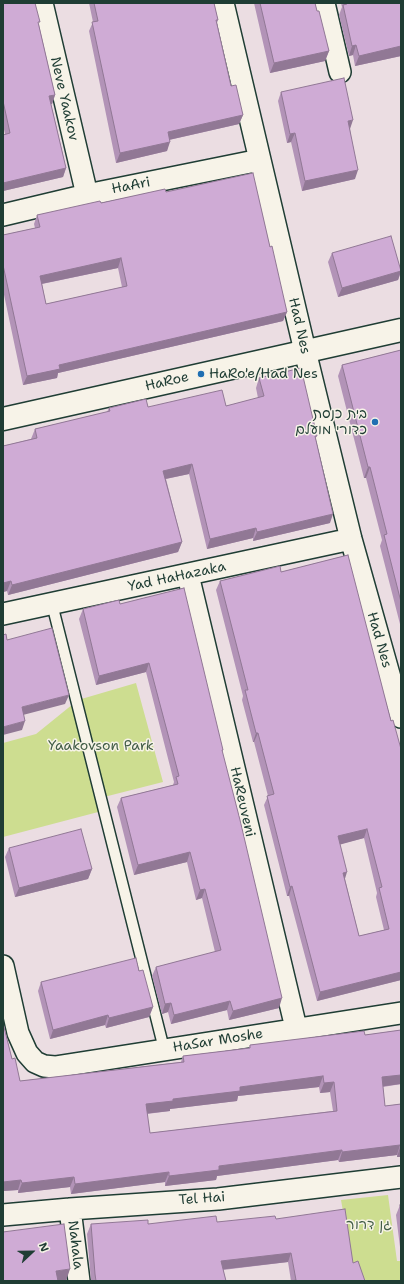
<!DOCTYPE html>
<meta charset="utf-8">
<style>
body{margin:0}
#map{position:relative;width:404px;height:1284px;overflow:hidden;background:#ebdde2;font-family:"Shantell Sans",sans-serif}
canvas{display:block}
.frame{position:absolute;inset:0;border:4px solid #1f3d34;pointer-events:none}
.north{position:absolute;left:12px;top:1232px;width:40px;height:40px;-webkit-text-stroke:3px #f7f3e8;paint-order:stroke;rotate:68deg;font-size:11px;font-weight:700;line-height:16px;text-align:center;color:#1f3d34}
.north::after{content:'';display:block;margin:auto;width:14px;height:18px;background:#1f3d34;clip-path:polygon(50% 0,100% 100%,50% 72%,0 100%)}
</style>
<div id="map">
<canvas width="404" height="1284"></canvas>
<div class="frame"></div>
<div class="north">N</div>
</div>
<script>
const c = document.querySelector('canvas').getContext('2d');
c.lineJoin = 'round';
function fill(path, color) { c.fillStyle = color; c.fill(path, 'evenodd'); }
const toPath = rows => new Path2D(rows.map(r => 'M' + r).join(''));
function trace(path, color, width, dash) { c.strokeStyle = color; c.lineWidth = width; c.lineCap = dash ? 'butt' : 'round'; c.setLineDash(dash || []); c.stroke(path); }
function write(font, color, halo, rows, align = 'center') {
  c.font = font + ' "Shantell Sans","Playpen Sans Hebrew",sans-serif'; c.lineWidth = 3; c.setLineDash([]); c.textBaseline = 'middle'; c.strokeStyle = halo; c.fillStyle = color; for (const [text, x, y, turn = 0] of rows) {
    c.save(); c.translate(x, y); c.rotate((+turn || 0) * Math.PI / 180); c.textAlign = isNaN(turn) ? turn : align; if (halo) c.strokeText(text, 0, 0); c.fillText(text, 0, 0); c.restore();
  }
}
fill(toPath([
 [136,683,163,782,100,798,102,811,3,837,3,743,36,734,78,700],
 [388,1195,397,1261,401,1261,401,1281,366,1281,352,1262,341,1200]
]), '#cddd90');
const service = toPath([
 [52,604,164,1049]
]);
const minor = toPath([
 [42,3,87,195],
 [223,3,305,351,351,539,401,717],
 [324,3,340,72],
 [3,215,87,195,260,160],
 [188,575,296,1028],
 [3,614,351,539],
 [3,966,18,1033,27,1053,35,1062,44,1066,55,1067,401,1013],
 [70,1209,79,1281],
 [3,1215,70,1209,218,1199,401,1177]
]);
const tertiary = toPath([
 [3,419,401,330]
]);
trace(service, '#1f3d34', 13);
trace(minor, '#1f3d34', 24);
trace(tertiary, '#1f3d34', 25);
trace(service, '#f7f3e8', 10);
trace(minor, '#f7f3e8', 21);
trace(tertiary, '#f7f3e8', 22);
fill(toPath([
 [3,3,39,25,55,95,52,104,51,104,66,168,63,177,3,191,3,135,5,134,3,125],
 [89,3,214,3,218,20,217,23,231,86,243,115,239,124,169,140,167,151,116,163,89,31,93,22],
 [254,3,315,3,317,11,329,51,325,61,270,73],
 [341,3,401,3,401,56,355,66,353,55,349,56,339,15,342,7],
 [281,92,350,129,355,179,302,191,291,142,287,143,278,101],
 [166,192,270,247,287,312,283,321,58,373,57,378,23,385,3,290,3,235,35,228,34,224,37,215],
 [118,268,122,287,46,304,42,284],
 [332,253,401,270,401,272,398,280,338,297,328,262],
 [401,350,401,628,380,546,382,540,366,478,364,478,338,376,342,365],
 [259,378,317,436,315,439,330,523,253,541,253,538,207,549,189,474,166,479,182,542,178,552,8,595,7,591,3,592,3,446,31,439,35,429,107,412,109,408,226,406,258,398,256,388],
 [348,555,401,980,317,1001,289,896,287,896,264,805,268,796,254,742,253,742,242,700,243,696,216,590,220,581,281,572],
 [364,838,377,893,376,897,384,930,359,936,345,879,340,844],
 [120,604,223,750,222,752,279,1008,229,1020,227,1010,171,1024,168,1012,162,1014,152,976,156,967,215,952,202,898,196,900,187,862,134,875,117,807,121,798,173,785,174,782,146,672,96,685,79,619,83,609],
 [9,848,92,869,88,879,15,897,5,857],
 [139,971,153,1007,149,1017,106,1028,105,1025,50,1039,38,991,41,982],
 [3,1023,12,1059,20,1081,181,1062,183,1056,249,1048,250,1045,365,1035,401,1030,401,1084,383,1087,385,1106,401,1104,401,1157,397,1157,397,1155,339,1162,338,1160,277,1168,217,1176,216,1180,165,1186,165,1182,71,1194,70,1187,18,1193,18,1190,3,1191],
 [319,1087,320,1093,330,1092,333,1111,150,1133,147,1114,170,1111,170,1109,237,1101,238,1096],
 [400,1205,401,1205,401,1255,396,1215],
 [276,1219,353,1263,365,1281,291,1281,288,1262,223,1270,226,1281,91,1281,87,1234,91,1224,148,1224,217,1222]
]), '#b293b7');
fill(toPath([
 [356,45,353,55,349,56,352,46],
 [401,46,401,56,355,66,359,56],
 [329,51,325,61,270,73,274,63],
 [55,95,52,104,46,106,49,96],
 [243,115,239,124,164,141,168,132],
 [353,120,350,129,344,130,348,121],
 [295,133,291,142,287,143,290,134],
 [170,142,167,151,116,163,120,153],
 [66,168,63,177,3,191,3,183],
 [358,170,355,179,302,191,305,181],
 [121,258,118,268,36,285,40,276],
 [401,271,398,280,338,297,342,288],
 [287,312,283,321,58,373,57,378,23,385,27,376,59,365],
 [192,464,189,474,160,480,163,471],
 [368,467,370,467,366,478,364,478],
 [333,514,330,523,253,541,257,532],
 [256,528,253,538,207,549,210,539],
 [182,542,178,552,8,595,12,585],
 [11,581,7,591,3,592,3,583],
 [149,663,146,672,96,685,99,676],
 [69,695,65,704,19,716,22,707],
 [25,721,22,730,3,735,3,727],
 [256,733,258,733,254,742,253,742],
 [367,829,364,838,335,846,338,836],
 [190,852,187,862,134,875,138,865],
 [92,869,88,879,15,897,19,888],
 [347,872,344,882,343,873],
 [292,886,289,896,287,896,290,887],
 [205,889,202,898,196,900,200,890],
 [401,972,401,980,317,1001,320,992],
 [282,998,279,1008,229,1020,233,1011],
 [230,1001,227,1010,171,1024,174,1015],
 [171,1003,168,1012,162,1014,165,1004],
 [153,1007,149,1017,106,1028,109,1018],
 [108,1015,105,1025,50,1039,53,1030],
 [401,1075,401,1084,378,1087,382,1077],
 [323,1076,319,1087,238,1096,237,1101,170,1109,170,1111,143,1114,146,1104,240,1087],
 [334,1082,330,1092,320,1093,324,1083],
 [400,1145,397,1155,339,1162,342,1152],
 [400,1147,401,1147,401,1157,397,1157],
 [342,1150,338,1160,277,1168,217,1176,216,1180,165,1186,169,1176,219,1166,281,1158],
 [169,1172,165,1182,71,1194,75,1184],
 [74,1177,70,1187,18,1193,22,1183],
 [21,1180,18,1190,3,1191,3,1182],
 [291,1253,288,1262,218,1270,221,1261],
 [70,1269,66,1281,52,1281,56,1271]
]), '#917895');
const building = toPath([
 [3,3,35,3,40,22,38,22,55,95,49,96,66,168,3,183,3,135,10,133,3,101,3,3],
 [94,3,214,3,218,20,216,20,231,86,236,85,243,115,168,132,170,142,120,153,92,22,98,21,94,3],
 [260,3,315,3,317,11,319,11,329,51,274,63,260,3],
 [347,3,401,3,401,46,359,56,356,45,352,46,343,5,347,4,347,3],
 [344,78,353,120,348,121,358,170,305,181,295,133,290,134,281,92,344,78],
 [253,173,270,247,272,246,287,312,59,365,60,369,27,376,3,265,3,235,40,227,37,215,100,201,101,203,165,189,166,192,253,173],
 [121,258,127,286,46,304,40,276,121,258],
 [391,236,401,271,342,288,332,253,391,236],
 [401,350,401,602,384,535,387,534,370,467,368,467,342,365,401,350],
 [301,368,317,436,315,436,333,514,257,532,256,528,210,539,192,464,163,471,182,542,12,585,11,581,3,583,3,446,37,438,35,429,110,411,109,408,146,399,148,407,222,390,226,406,264,396,259,378,301,368],
 [348,555,391,721,393,720,401,749,401,972,320,992,292,886,290,887,267,796,274,794,258,733,256,733,245,690,248,690,220,581,280,566,281,572,348,555],
 [367,829,382,887,379,888,389,929,359,936,343,873,347,872,338,836,367,829],
 [184,588,223,750,222,750,240,820,282,998,233,1011,230,1001,174,1015,171,1003,165,1004,156,967,221,950,205,889,200,890,190,852,138,865,121,798,178,784,176,777,179,776,149,663,99,676,83,609,119,600,120,604,184,588],
 [52,628,69,695,22,707,25,721,3,727,3,635,6,634,7,640,52,628],
 [81,829,92,869,19,888,9,848,81,829],
 [136,958,139,971,143,970,153,1007,109,1018,108,1015,53,1030,41,982,136,958],
 [3,1023,12,1059,15,1058,20,1081,184,1062,183,1056,250,1048,250,1045,364,1031,365,1035,401,1030,401,1075,382,1077,385,1106,401,1104,401,1147,400,1145,342,1152,342,1150,281,1158,219,1166,219,1170,169,1176,169,1172,75,1184,74,1177,22,1183,21,1180,3,1182,3,1023],
 [323,1076,324,1083,334,1082,337,1111,150,1133,146,1104,173,1101,173,1099,240,1091,240,1087,323,1076],
 [400,1205,401,1205,401,1215,400,1205],
 [345,1209,353,1263,358,1261,365,1281,292,1281,296,1280,291,1253,221,1261,226,1281,96,1281,95,1274,91,1224,148,1220,148,1224,216,1216,217,1222,275,1216,276,1219,345,1209],
 [64,1224,70,1269,56,1271,58,1281,3,1281,3,1232,64,1224]
]);
fill(building, '#cfabd5');
trace(building, '#917895', 1);
for (const [x, y, r, color] of [
 [201,374,4,"#1f6fb2"],
 [375,422,4,"#1f6fb2"]
]) { const dot = new Path2D(); dot.arc(x, y, r, 0, 2 * Math.PI); c.fillStyle = color; c.fill(dot); trace(dot, '#f7f3e8', 1.5); }
write('14px', '#1f3d34', '#f7f3e8', [
 ["Neve Yaakov",64,99,77],
 ["HaAri",131,186,-11],
 ["Had Nes",299,326,77],
 ["HaRoe",167,382,-13],
 ["Yad HaHazaka",177,577,-12],
 ["Had Nes",379,640,74],
 ["HaReuveni",242,802,77],
 ["HaSar Moshe",218,1041,-9],
 ["Tel Hai",202,1199,-4],
 ["Nahala",75,1245,83]
]);
write('14px', '#1f3d34', '#f7f3e8', [
 ["HaRo'e/Had Nes",209,374],
 ["בית כנסת",367,414,"right"],
 ["כדורי מועלם",367,430,"right"]
], 'left');
write('14px', '#425d46', '#f7f3e8', [
 ["Yaakovson Park",101,746],
 ["גן דרור",369,1225]
]);
</script>
